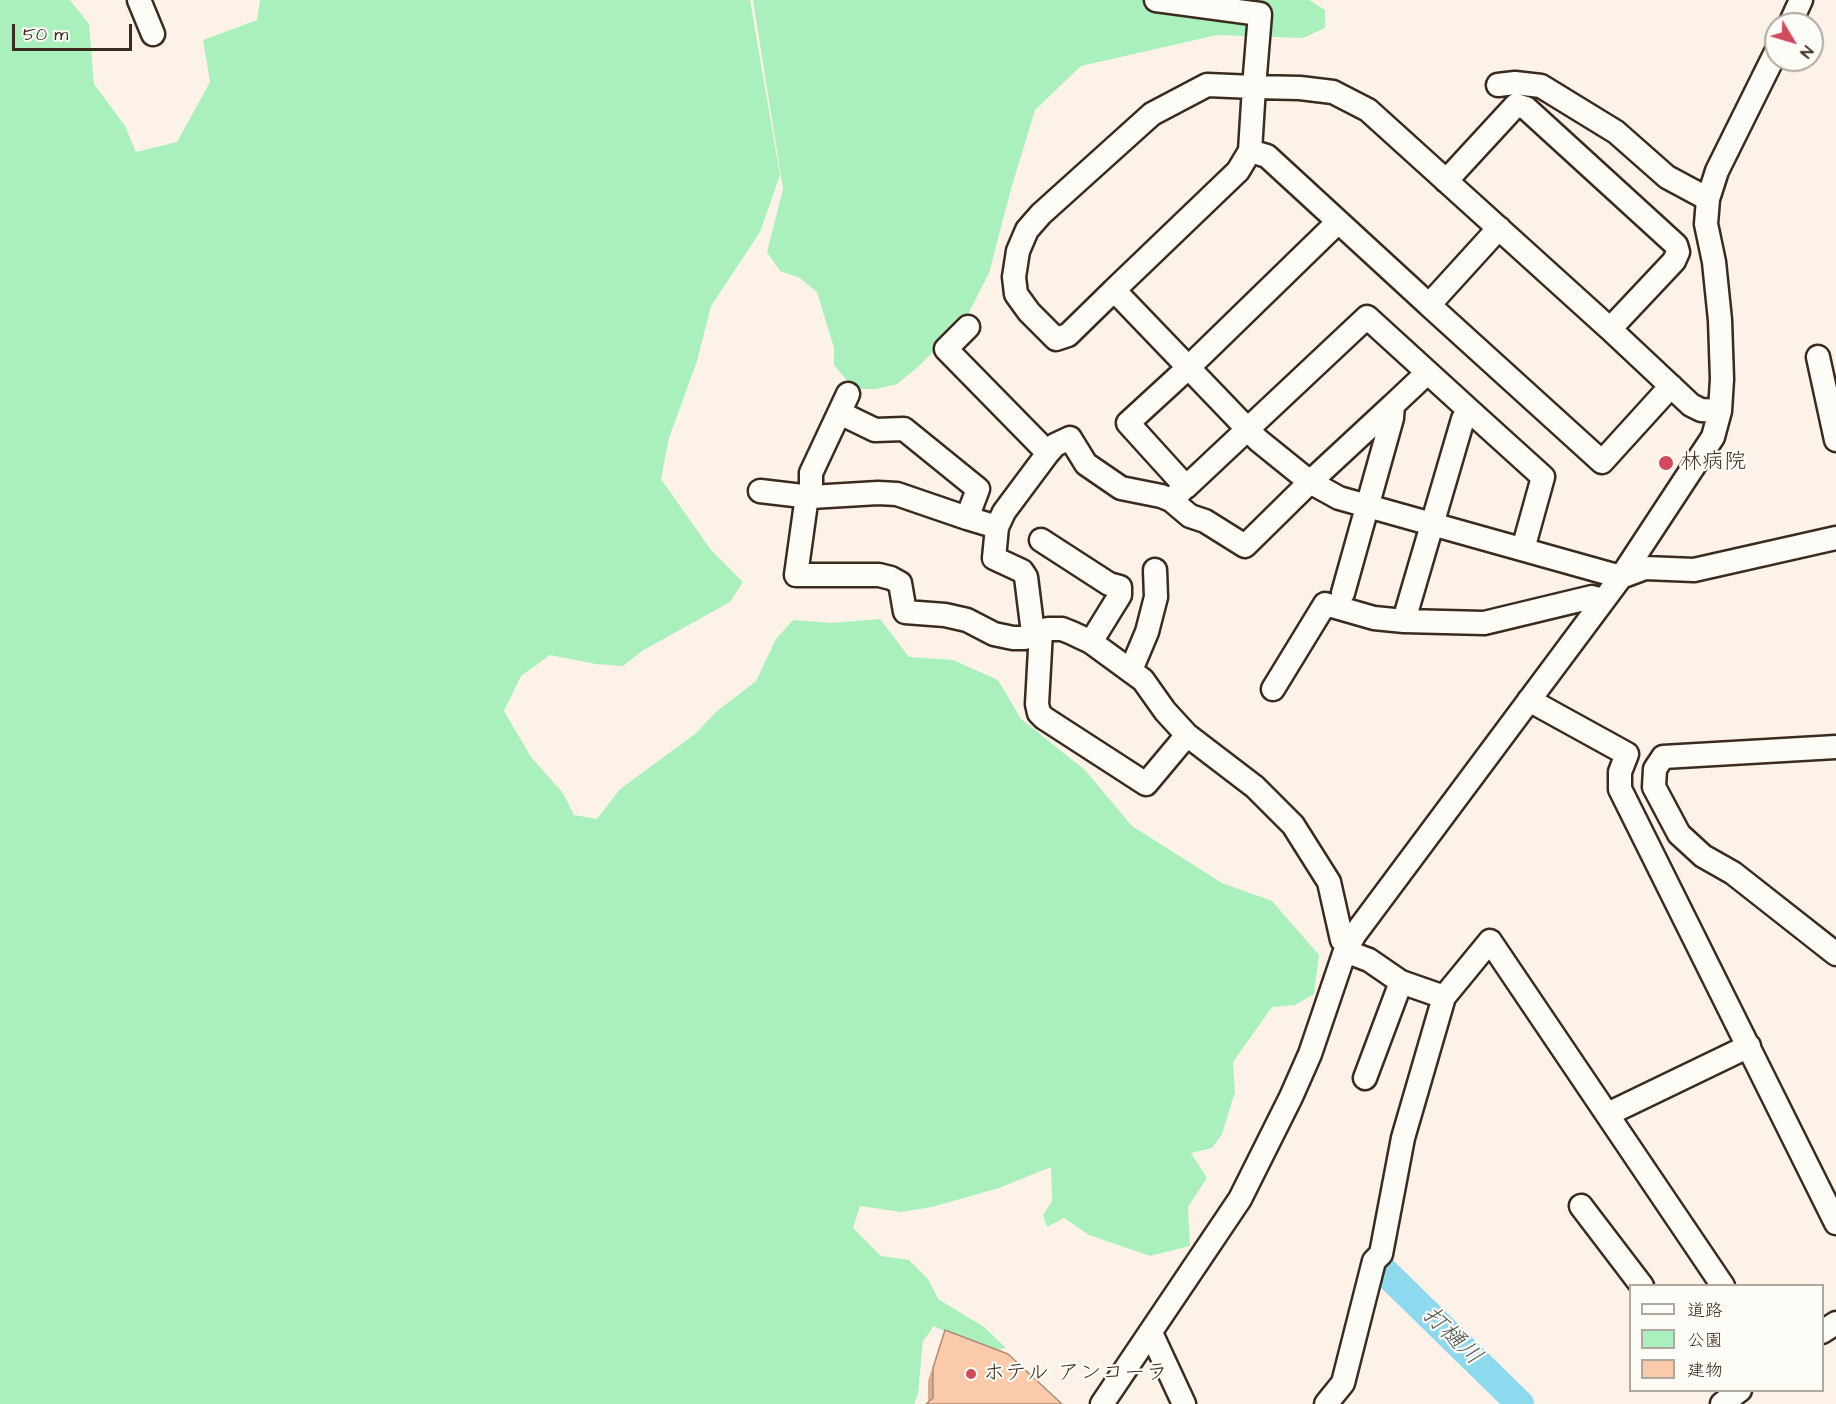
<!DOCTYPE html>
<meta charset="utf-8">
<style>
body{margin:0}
#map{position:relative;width:1836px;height:1404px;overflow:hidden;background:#fcf2e8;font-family:"Architects Daughter","Klee One",sans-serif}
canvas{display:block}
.legend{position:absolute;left:1629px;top:1284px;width:195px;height:108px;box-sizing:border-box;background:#fdfcf7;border:2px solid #afa8a0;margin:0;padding:8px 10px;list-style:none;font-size:18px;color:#3b2a1e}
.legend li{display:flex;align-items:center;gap:12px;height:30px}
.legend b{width:30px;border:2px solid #afa8a0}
.north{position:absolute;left:1764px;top:12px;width:60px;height:60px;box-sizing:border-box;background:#fdfcf7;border:2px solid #afa8a0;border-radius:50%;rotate:128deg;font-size:16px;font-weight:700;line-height:24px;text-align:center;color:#3b2a1e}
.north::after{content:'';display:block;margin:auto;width:21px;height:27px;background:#d1495b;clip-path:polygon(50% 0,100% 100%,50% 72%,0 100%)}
.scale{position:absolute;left:12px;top:24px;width:120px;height:27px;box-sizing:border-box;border:3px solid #3b2a1e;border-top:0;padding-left:8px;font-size:18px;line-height:21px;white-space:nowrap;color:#3b2a1e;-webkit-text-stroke:4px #fdfcf7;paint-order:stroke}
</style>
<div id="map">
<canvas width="1836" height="1404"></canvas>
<ul class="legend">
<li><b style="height:8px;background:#fdfcf7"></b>道路</li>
<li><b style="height:16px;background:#aaf0bc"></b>公園</li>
<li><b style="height:16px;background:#facaaa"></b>建物</li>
</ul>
<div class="north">N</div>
<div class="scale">50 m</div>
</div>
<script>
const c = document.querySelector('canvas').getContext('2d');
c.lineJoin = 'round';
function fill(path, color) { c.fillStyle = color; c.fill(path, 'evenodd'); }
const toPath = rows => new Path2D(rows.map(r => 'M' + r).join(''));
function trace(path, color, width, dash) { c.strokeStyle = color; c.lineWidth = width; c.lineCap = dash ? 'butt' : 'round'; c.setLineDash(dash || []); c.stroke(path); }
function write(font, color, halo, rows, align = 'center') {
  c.font = font + ' "Architects Daughter","Klee One",sans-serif'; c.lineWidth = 4.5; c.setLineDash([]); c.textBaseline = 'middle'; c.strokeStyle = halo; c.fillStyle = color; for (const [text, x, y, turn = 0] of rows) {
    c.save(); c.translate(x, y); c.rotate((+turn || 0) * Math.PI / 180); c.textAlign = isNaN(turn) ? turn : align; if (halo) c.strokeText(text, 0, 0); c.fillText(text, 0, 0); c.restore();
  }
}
fill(toPath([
 [0,0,70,0,89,24,94,84,125,126,136,152,177,142,210,82,203,40,257,20,260,0,750,0,780,175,760,232,711,306,697,361,669,438,661,479,711,550,743,582,730,602,642,651,623,666,596,664,550,655,521,676,504,711,531,757,563,793,574,815,597,819,620,789,695,734,716,712,756,681,776,639,793,620,831,623,880,619,909,657,953,660,998,680,1021,719,1085,770,1132,826,1222,883,1272,901,1319,955,1314,994,1295,1005,1272,1007,1233,1062,1235,1092,1222,1134,1212,1148,1191,1153,1207,1178,1188,1207,1190,1246,1150,1256,1089,1235,1064,1218,1047,1227,1043,1215,1052,1201,1051,1167,999,1188,932,1207,901,1212,860,1206,853,1228,881,1256,909,1260,928,1279,938,1299,984,1327,1006,1348,987,1352,934,1326,923,1341,918,1394,914,1404,0,1404],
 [753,0,1309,0,1325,10,1325,28,1303,38,1217,35,1081,66,1035,110,1011,189,989,273,965,320,918,367,897,384,876,389,862,389,850,384,834,365,834,348,817,292,800,278,780,271,767,252,783,189]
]), '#aaf0bc');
trace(toPath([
 [1383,1270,1520,1404]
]), '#8dd9ed', 28);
const minor = toPath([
 [139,0,153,34],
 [1156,0,1260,14,1254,87,1207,85,1152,114,1041,214,1027,230,1018,251,1014,277,1016,294,1029,312,1056,339,1068,335,1114,290,1258,440,1310,482,1245,546,1205,521,1190,516,1171,500],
 [1790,24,1801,0],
 [1498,85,1515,83,1541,86,1616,132,1667,177,1708,199],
 [1250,151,1254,87,1300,88,1333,92,1368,110,1610,329],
 [1446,181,1516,105,1526,108,1676,245,1678,252,1674,261,1610,329,1691,405,1701,410,1720,411],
 [1338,222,1189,367,1128,423,1186,487,1367,317,1469,410],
 [1499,228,1429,305,1602,462,1671,386],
 [1114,290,1238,171,1250,151,1267,156,1429,305],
 [1818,357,1836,440],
 [848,394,811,473,811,497,806,503,796,575,879,575,891,578,900,583,905,612,945,615,967,620,994,634,1013,638,1025,638,1033,633,1048,629,1062,629,1072,633,1091,642,1143,680,1165,711,1187,735],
 [1393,405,1310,482,1339,498,1621,577,1645,568,1694,570,1836,538],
 [840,413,875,430,904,429,978,489,967,518,997,527,1004,512,1048,453,946,349,968,327],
 [1048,453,1055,445,1070,438,1086,464,1121,488,1161,496,1171,500,1182,490],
 [760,491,811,497,878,493,897,494,967,518],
 [997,527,994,558,1022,571,1026,577,1033,633],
 [1041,540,1109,584,1120,587,1120,595,1091,642],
 [1343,593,1392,418,1393,405,1427,373],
 [1407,610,1463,419,1469,410,1543,477,1523,549],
 [1041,631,1037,704,1039,713,1044,718,1146,784,1187,735,1255,787,1293,825,1329,882,1342,940,1349,946],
 [1131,670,1147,632,1156,597,1155,570],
 [1273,689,1325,604,1374,618,1404,621,1484,623,1592,597,1603,600],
 [1529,700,1627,754,1620,772,1620,789,1836,1223],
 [1836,747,1663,757,1655,769,1654,787,1679,834,1703,856,1733,873,1836,954],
 [1345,951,1369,960,1401,982,1444,997],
 [1365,1078,1401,982],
 [1608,1114,1749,1046],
 [1581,1206,1642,1286],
 [1822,1332,1836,1323],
 [1151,1333,1184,1404],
 [1102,1404,1240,1199,1291,1097,1310,1054,1345,951,1355,934,1621,577,1713,437,1720,411,1722,379,1720,320,1714,262,1706,224,1708,199,1717,171,1776,52],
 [1326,1404,1343,1383,1374,1261,1381,1254,1403,1138,1444,997,1490,941,1723,1286],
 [1722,1404,1740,1390]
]);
trace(minor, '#3b2a1e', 27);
trace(minor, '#fdfcf7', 22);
fill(toPath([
 [945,1330,1008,1354,928,1402,928,1381]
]), '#d7ae92');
const building = toPath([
 [945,1330,1008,1354,1062,1404,926,1404,933,1398,933,1368,945,1330]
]);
fill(building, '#facaaa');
trace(building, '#af8d77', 1.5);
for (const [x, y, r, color] of [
 [1666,463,8,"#d1495b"],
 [971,1374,6,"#d1495b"]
]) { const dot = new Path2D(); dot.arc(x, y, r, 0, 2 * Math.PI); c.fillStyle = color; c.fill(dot); trace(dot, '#fdfcf7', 2); }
write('22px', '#3b2a1e', '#fdfcf7', [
 ["林病院",1680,463],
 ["ホテル アンコーラ",983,1374]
], 'left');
write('italic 24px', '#505652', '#fdfcf7', [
 ["打樋川",1451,1337,44]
]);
</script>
